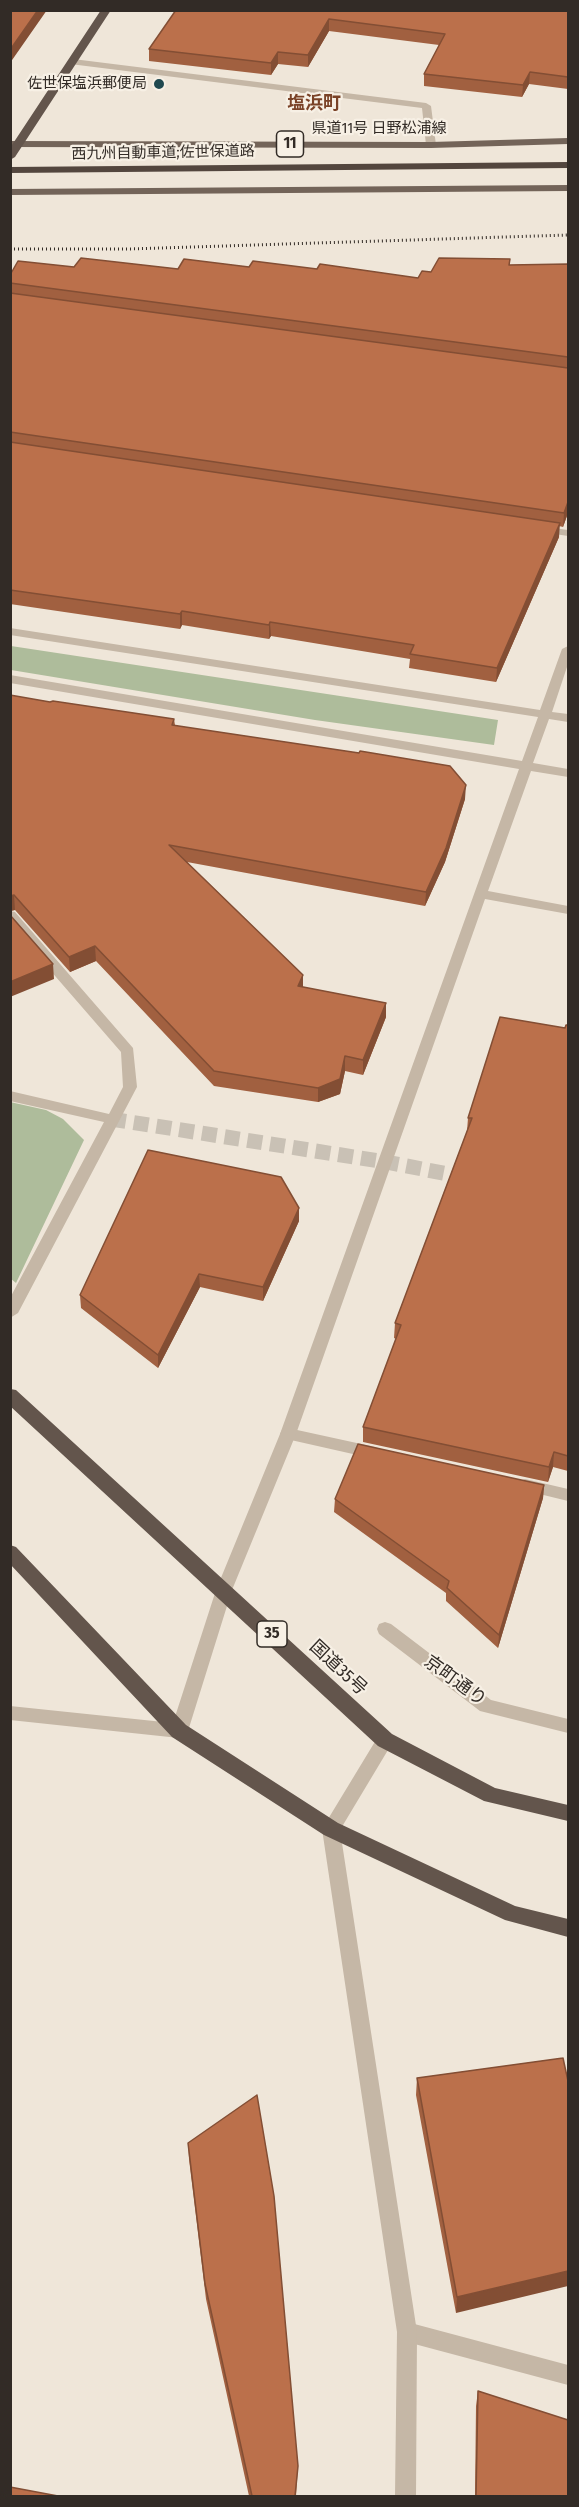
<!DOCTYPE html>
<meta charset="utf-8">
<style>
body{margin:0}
#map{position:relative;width:579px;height:2507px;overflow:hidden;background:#efe6d9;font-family:"Fira Sans Condensed",sans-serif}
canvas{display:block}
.frame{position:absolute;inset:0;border:12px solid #322b26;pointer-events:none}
</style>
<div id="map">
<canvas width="579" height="2507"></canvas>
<div class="frame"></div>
</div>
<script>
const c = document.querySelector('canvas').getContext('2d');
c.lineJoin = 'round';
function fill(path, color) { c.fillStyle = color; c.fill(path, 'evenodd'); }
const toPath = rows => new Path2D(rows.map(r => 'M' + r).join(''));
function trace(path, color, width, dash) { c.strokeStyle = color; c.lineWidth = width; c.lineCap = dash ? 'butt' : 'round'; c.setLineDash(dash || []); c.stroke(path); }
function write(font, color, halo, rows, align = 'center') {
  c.font = font + ' "Fira Sans Condensed","Noto Sans JP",sans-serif'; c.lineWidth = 4.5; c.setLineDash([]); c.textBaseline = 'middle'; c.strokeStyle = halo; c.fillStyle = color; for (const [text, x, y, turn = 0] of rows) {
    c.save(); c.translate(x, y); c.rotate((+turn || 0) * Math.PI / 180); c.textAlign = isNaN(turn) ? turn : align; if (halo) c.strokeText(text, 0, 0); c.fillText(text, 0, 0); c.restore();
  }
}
fill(toPath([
 [11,646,498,720,494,745,315,720,11,670],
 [10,1102,46,1110,63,1119,84,1140,16,1283,10,1278]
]), '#aebc9b');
trace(toPath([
 [111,1119,386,1162,469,1178]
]), '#c9c1b5', 15, [15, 8]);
fill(toPath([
 [288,1428,375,1447,381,1449,383,1453,381,1457,375,1459,282,1438,280,1434,282,1430,288,1428],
 [525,1479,568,1489,568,1501,519,1489,517,1485,519,1481,525,1479],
 [407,2322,568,2365,568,2385,407,2342,400,2339,397,2332,400,2325,407,2322]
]), '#c5b7a6');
fill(toPath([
 [385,1622,391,1624,491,1700,568,1719,568,1733,480,1711,379,1634,377,1629,379,1624,385,1622]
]), '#c5b7a6');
fill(toPath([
 [73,59,426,103,431,106,436,145,431,148,426,145,422,108,70,64,68,62,73,59],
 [539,526,568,530,568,536,535,531,535,527,539,526],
 [10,628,540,710,562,649,568,646,568,664,552,712,568,714,568,722,549,719,533,763,568,769,568,777,531,771,488,891,568,906,568,914,485,899,296,1434,232,1590,188,1731,185,1736,179,1738,10,1720,10,1706,173,1723,216,1590,280,1434,519,769,10,683,10,675,522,761,538,717,10,635,10,628],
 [10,911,15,912,133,1048,137,1087,18,1313,10,1318,10,1298,104,1122,10,1101,10,1091,109,1114,123,1087,121,1052,10,924,10,911]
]), '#c5b7a6');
fill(toPath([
 [385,1733,391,1735,394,1740,340,1830,417,2332,416,2496,395,2496,397,2332,322,1829,379,1735,385,1733]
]), '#c5b7a6');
fill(toPath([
 [568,138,568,144,431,148,10,147,10,141,431,142,568,138],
 [568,185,568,191,10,195,10,189,568,185]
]), '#736459');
fill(toPath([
 [101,10,111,10,15,157,10,160,10,148,101,10],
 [10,1389,16,1390,392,1734,495,1788,568,1805,568,1821,484,1801,378,1746,10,1406,10,1389],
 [10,1545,16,1547,186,1725,338,1823,515,1906,568,1919,568,1937,505,1920,324,1835,172,1737,10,1564,10,1545]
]), '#63554c');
fill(toPath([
 [568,162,568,168,10,173,10,167,568,162]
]), '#53463e');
trace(toPath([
 [10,249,129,249,568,235]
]), '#322b26', 3, [1, 3]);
fill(toPath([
 [176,10,568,10,568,89,529,84,522,97,424,86,424,74,439,45,329,31,308,67,278,64,271,75,149,61,149,49],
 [510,259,510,265,568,264,568,513,563,527,559,526,559,537,496,682,409,668,410,659,271,636,269,639,182,625,180,629,10,604,10,275,74,267,178,269,249,267,317,269,418,278,431,272],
 [50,702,174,719,175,725,465,799,445,862,425,906,187,862,303,975,303,987,386,1003,386,1017,363,1075,345,1071,340,1094,318,1102,214,1086,96,961,70,972,15,910,10,911],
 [568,1025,568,1471,553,1467,548,1482,363,1442,363,1427,396,1339,394,1338,395,1323,467,1131,468,1118],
 [299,1208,299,1221,263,1301,200,1287,158,1368,81,1308,80,1295],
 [544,1485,543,1498,498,1648,446,1601,446,1593,334,1512,335,1499],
 [563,2058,456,2313,416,2095,417,2078],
 [188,2143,298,2466,296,2496,249,2496,206,2299,189,2159],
 [478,2391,568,2496,475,2496,476,2406]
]), '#a16040');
fill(toPath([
 [38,10,47,10,10,63,10,50],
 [329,19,329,31,308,67,308,55],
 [278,52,278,64,271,75,271,63],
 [530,72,529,84,522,97,523,85],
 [568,502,568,513,563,527,564,513],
 [560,523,559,537,496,682,497,668],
 [182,611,182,625,180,629,180,614],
 [270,622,271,636,269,639,269,625],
 [466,785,465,799,445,862,425,906,426,892],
 [14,895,15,910,10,911,10,896],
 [95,946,96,961,70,972,69,957],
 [53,964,54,979,10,997,10,982],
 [303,975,303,990,298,986],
 [386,1003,386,1017,363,1075,363,1060],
 [345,1056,345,1071,340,1094,318,1102,318,1088],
 [299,1208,299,1221,263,1301,263,1287],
 [199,1274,200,1287,158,1368,158,1355],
 [554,1452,553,1467,548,1482,549,1467],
 [544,1485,543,1498,498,1648,499,1635],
 [568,2271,568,2286,456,2313,457,2297]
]), '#834e34');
const building = toPath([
 [10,10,38,10,10,50,10,10],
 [176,10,568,10,568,77,530,72,523,85,424,74,445,34,329,19,308,55,278,52,271,63,149,49,176,10],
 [81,258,178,269,184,259,249,267,253,261,317,269,320,264,418,278,422,271,431,272,439,258,510,259,509,265,568,264,568,357,10,283,10,275,18,261,74,267,81,258],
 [10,293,568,368,568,502,564,513,10,432,10,293],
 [10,442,560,523,497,668,410,654,414,645,270,622,269,625,182,611,180,614,10,590,10,442],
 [10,695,50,702,53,701,174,719,172,725,359,753,360,751,450,766,466,785,446,848,426,892,169,845,303,975,298,986,386,1003,363,1060,345,1056,340,1079,318,1088,214,1071,95,946,69,957,14,895,10,896,10,695],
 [10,915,53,964,10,982,10,915],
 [500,1017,565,1028,566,1025,568,1025,568,1456,554,1452,549,1467,363,1427,401,1325,395,1323,472,1118,468,1118,500,1017],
 [148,1150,281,1177,299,1208,263,1287,199,1274,158,1355,80,1295,148,1150],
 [358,1444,544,1485,499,1635,447,1588,449,1581,335,1499,358,1444],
 [563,2058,568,2081,568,2271,457,2297,417,2078,563,2058],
 [257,2095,274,2196,298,2466,295,2496,252,2496,205,2284,188,2143,257,2095],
 [478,2391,568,2420,568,2496,476,2496,478,2391],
 [10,2487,58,2496,10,2496,10,2487]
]);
fill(building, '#bb704b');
trace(building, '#834e34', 1.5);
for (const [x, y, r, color] of [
 [159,84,6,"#204950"]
]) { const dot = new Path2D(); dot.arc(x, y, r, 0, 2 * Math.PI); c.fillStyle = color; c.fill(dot); trace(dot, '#f7f0e5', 2); }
write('15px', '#322b26', '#f7f0e5', [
 ["佐世保塩浜郵便局",147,84]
], 'right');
write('15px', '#322b26', '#f7f0e5', [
 ["県道11号 日野松浦線",379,129],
 ["西九州自動車道;佐世保道路",163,153,-1]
]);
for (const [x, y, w] of [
 [290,144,27],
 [272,1634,30]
]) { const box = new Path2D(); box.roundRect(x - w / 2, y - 13, w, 26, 4.5); c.fillStyle = '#f7f0e5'; c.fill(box); trace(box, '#322b26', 1.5); }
write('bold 16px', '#322b26', null, [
 ["11",290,144],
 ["35",272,1634]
]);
write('bold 18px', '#7a4227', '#f7f0e5', [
 ["塩浜町",314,104]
]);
write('18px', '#322b26', '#f7f0e5', [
 ["国道35号",338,1668,43],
 ["京町通り",455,1681,36]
]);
</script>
